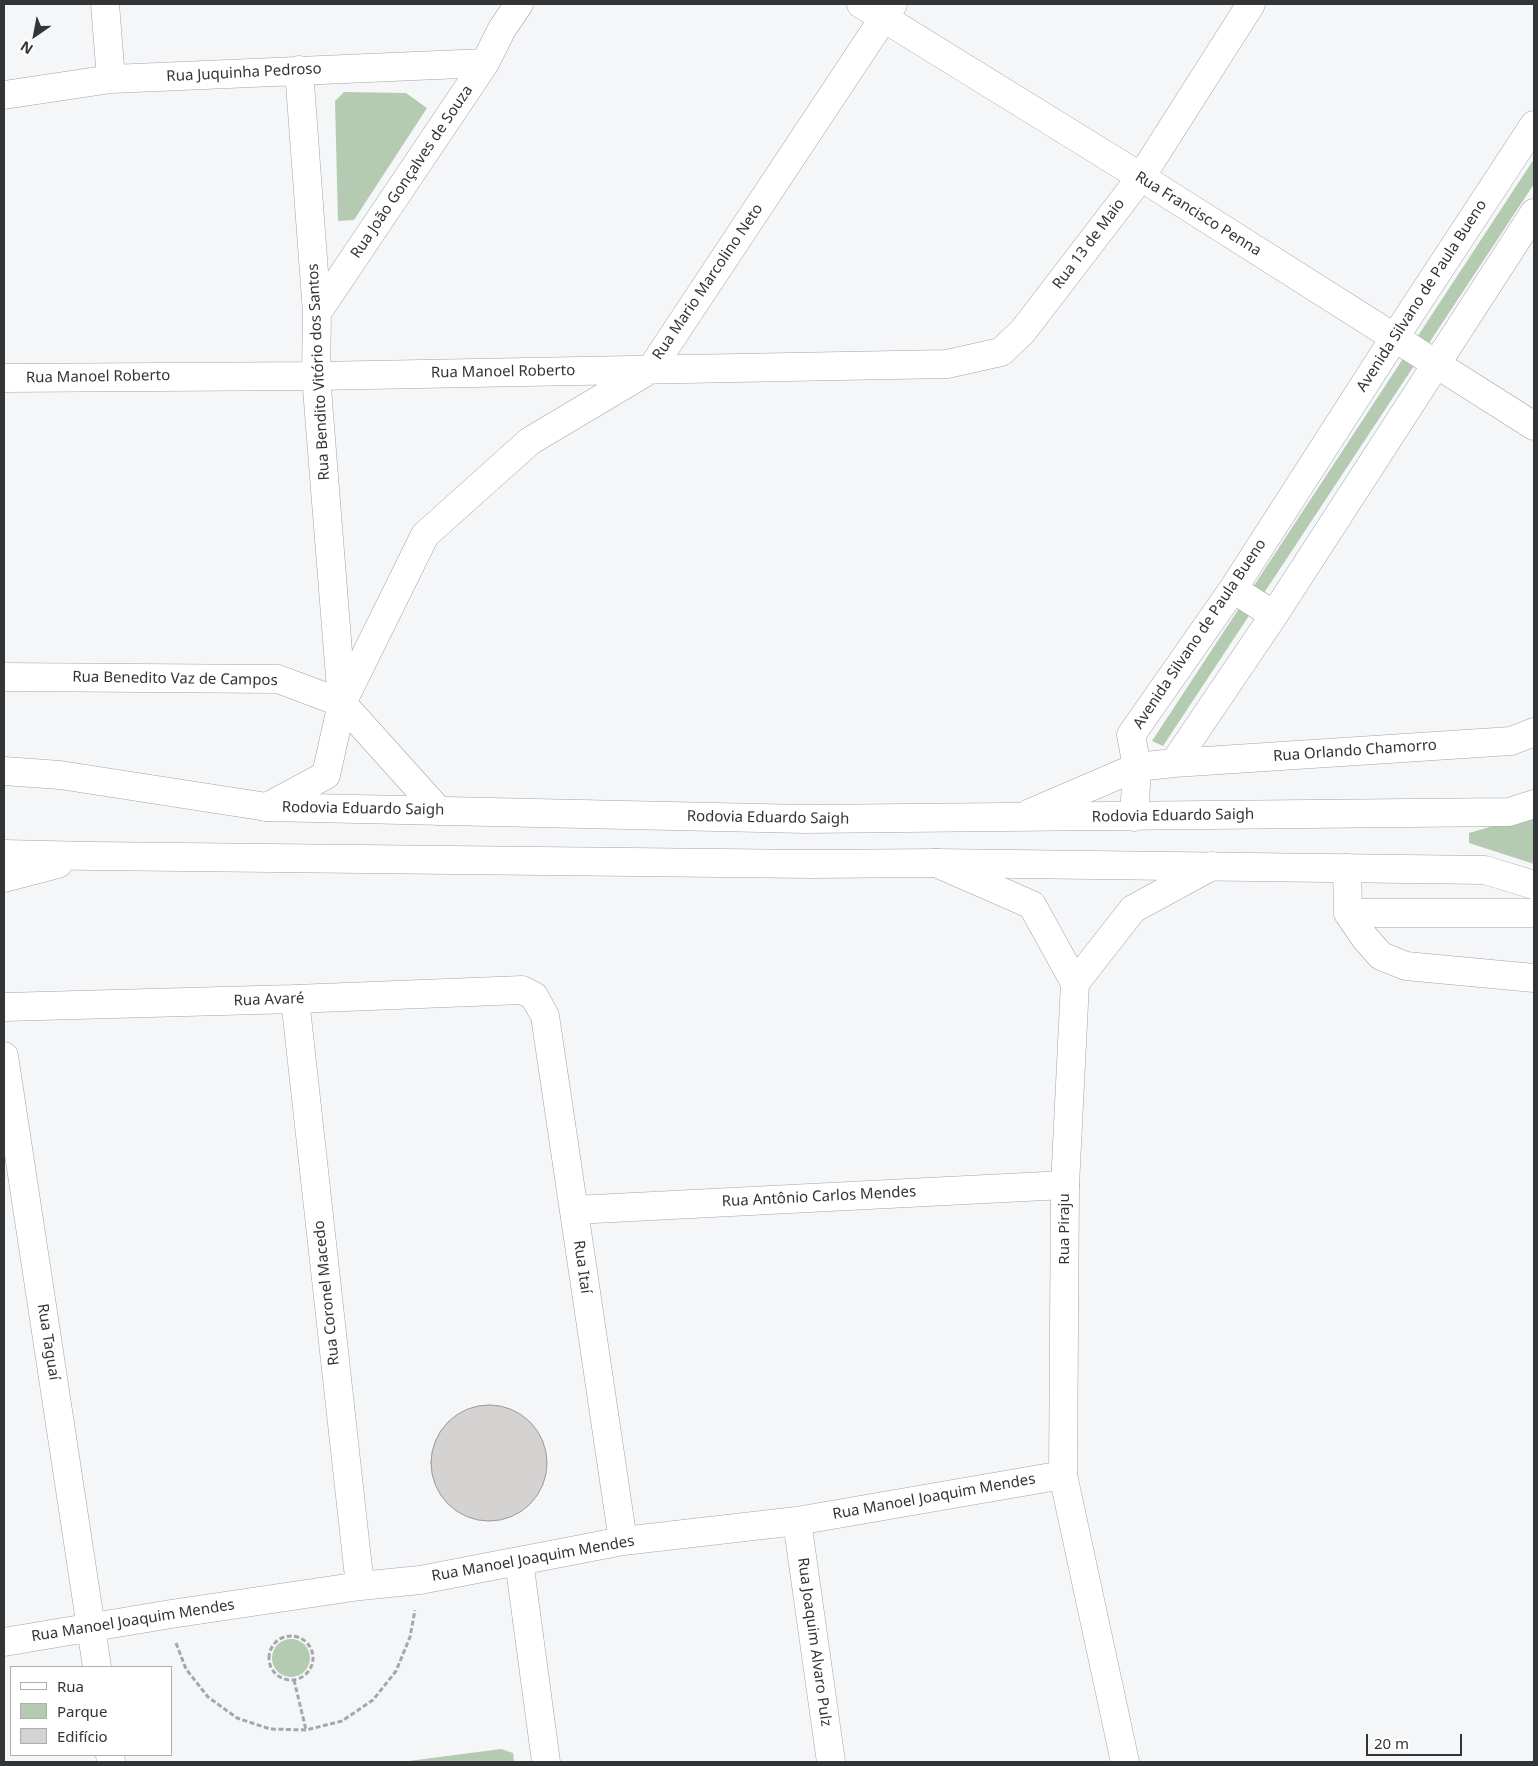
<!DOCTYPE html>
<meta charset="utf-8">
<style>
body{margin:0}
#map{position:relative;width:1538px;height:1766px;overflow:hidden;background:#f5f6f8;font-family:"Noto Sans",sans-serif}
canvas{display:block}
.frame{position:absolute;inset:0;border:5px solid #333435;pointer-events:none}
.legend{position:absolute;left:10px;top:1666px;width:162px;height:90px;box-sizing:border-box;background:#fff;border:1px solid #adaeae;margin:0;padding:6px 9px;list-style:none;font-size:15px;color:#333435}
.legend li{display:flex;align-items:center;gap:10px;height:25px}
.legend b{width:25px;border:1px solid #adaeae}
.north{position:absolute;left:10px;top:10px;width:50px;height:50px;-webkit-text-stroke:4px #fff;paint-order:stroke;rotate:213deg;font-size:14px;font-weight:700;line-height:20px;text-align:center;color:#333435}
.north::after{content:'';display:block;margin:auto;width:18px;height:22px;background:#333435;clip-path:polygon(50% 0,100% 100%,50% 72%,0 100%)}
.scale{position:absolute;left:1366px;top:1734px;width:96px;height:22px;box-sizing:border-box;border:2px solid #333435;border-top:0;padding-left:6px;font-size:15px;line-height:18px;white-space:nowrap;color:#333435;-webkit-text-stroke:4px #fff;paint-order:stroke}
</style>
<div id="map">
<canvas width="1538" height="1766"></canvas>
<div class="frame"></div>
<ul class="legend">
<li><b style="height:6px;background:#fff"></b>Rua</li>
<li><b style="height:14px;background:#b5cbb1"></b>Parque</li>
<li><b style="height:14px;background:#d5d3d2"></b>Edifício</li>
</ul>
<div class="north">N</div>
<div class="scale">20 m</div>
</div>
<script>
const c = document.querySelector('canvas').getContext('2d');
c.lineJoin = 'round';
function fill(path, color) { c.fillStyle = color; c.fill(path, 'evenodd'); }
const toPath = rows => new Path2D(rows.map(r => 'M' + r).join(''));
function trace(path, color, width, dash) { c.strokeStyle = color; c.lineWidth = width; c.lineCap = dash ? 'butt' : 'round'; c.setLineDash(dash || []); c.stroke(path); }
function write(font, color, halo, rows, align = 'center') {
  c.font = font + ' "Noto Sans",sans-serif'; c.lineWidth = 5; c.setLineDash([]); c.textBaseline = 'middle'; c.strokeStyle = halo; c.fillStyle = color; for (const [text, x, y, turn = 0] of rows) {
    c.save(); c.translate(x, y); c.rotate((+turn || 0) * Math.PI / 180); c.textAlign = isNaN(turn) ? turn : align; if (halo) c.strokeText(text, 0, 0); c.fillText(text, 0, 0); c.restore();
  }
}
fill(toPath([
 [344,92,406,93,427,108,354,220,338,221,335,101],
 [1534,159,1534,184,1163,746,1152,741],
 [1534,814,1534,864,1469,843,1469,833],
 '272 1658a19 19 0 1 1 38 0a19 19 0 1 1-38 0Z',
 [501,1749,513,1753,514,1762,401,1762]
]), '#b5cbb1');
const building = toPath([
 '431 1463a58 58 0 1 1 116 0a58 58 0 1 1-116 0Z'
]);
fill(building, '#d5d3d2');
trace(building, '#999797', 1);
const minor = toPath([
 [105,4,111,79],
 [861,4,1141,177,1534,426],
 [299,70,317,313,316,376,342,702],
 [4,95,111,79,485,63],
 [1534,125,1395,337,1233,589,1131,735,1137,767,1174,763,1274,615,1534,213],
 [317,313,485,63,502,29,519,4],
 [4,378,316,376,947,364,1001,352,1023,331,1141,177,1251,4],
 [1233,589,1274,615],
 [4,677,278,679,342,703],
 [342,703,425,535,530,441,651,369,893,4],
 [1174,763,1511,741,1534,732],
 [1347,868,1348,913,1365,938,1381,956,1406,966,1534,978],
 [1348,913,1534,913],
 [295,999,360,1586],
 [4,1007,295,999,522,990,534,996,545,1016,623,1541],
 [4,1056,97,1667],
 [574,1210,1065,1185],
 [797,1521,831,1762],
 [519,1561,546,1762],
 [4,1642,171,1614,360,1586,420,1580,623,1541,797,1521,1063,1475],
 [110,1755,111,1762]
]);
const major = toPath([
 [267,807,326,775,342,703,439,811],
 [936,863,1032,905,1075,983,1133,909,1212,866],
 [1075,983,1065,1185,1063,1475,1125,1762]
]);
const highway = toPath([
 [4,771,60,775,267,807,805,819,1509,812,1534,804],
 [1030,813,1137,767,1134,817],
 [4,854,92,856,811,864,936,863,1485,870,1534,885],
 [4,878,58,864]
]);
trace(minor, '#a3a4a6', 29);
trace(major, '#a3a4a6', 29);
trace(highway, '#a3a4a6', 29);
trace(toPath([
 '269 1658a22 22 0 1 1 44 0a22 22 0 1 1-44 0Z',
 [176,1643,186,1669,208,1697,237,1718,270,1729,306,1730,342,1721,373,1700,396,1671,410,1637,415,1610],
 [294,1680,306,1730]
]), '#a6a7a8', 3, [5, 2.5]);
trace(minor, '#fff', 28);
trace(major, '#fff', 28);
trace(highway, '#fff', 28);
write('15px', '#333435', '#fff', [
 ["Rua Juquinha Pedroso",244,73,-3],
 ["Rua João Gonçalves de Souza",412,172,-56],
 ["Rua Francisco Penna",1198,214,32],
 ["Rua 13 de Maio",1089,244,-53],
 ["Rua Mario Marcolino Neto",708,282,-56],
 ["Avenida Silvano de Paula Bueno",1422,296,-57],
 ["Rua Bendito Vitório dos Santos",319,372,-93],
 ["Rua Manoel Roberto",503,372,-1],
 ["Rua Manoel Roberto",98,377,-1],
 ["Avenida Silvano de Paula Bueno",1200,634,-56],
 ["Rua Benedito Vaz de Campos",175,679,1],
 ["Rua Orlando Chamorro",1355,751,-4],
 ["Rodovia Eduardo Saigh",363,809,1],
 ["Rodovia Eduardo Saigh",1173,816,-1],
 ["Rodovia Eduardo Saigh",768,818,1],
 ["Rua Avaré",269,1000,-2],
 ["Rua Antônio Carlos Mendes",819,1197,-3],
 ["Rua Piraju",1065,1229,-90],
 ["Rua Itaí",582,1267,82],
 ["Rua Coronel Macedo",327,1293,-96],
 ["Rua Taguaí",48,1342,81],
 ["Rua Manoel Joaquim Mendes",934,1497,-10],
 ["Rua Manoel Joaquim Mendes",533,1559,-10],
 ["Rua Manoel Joaquim Mendes",133,1621,-9],
 ["Rua Joaquim Alvaro Pulz",814,1642,82]
]);
</script>
